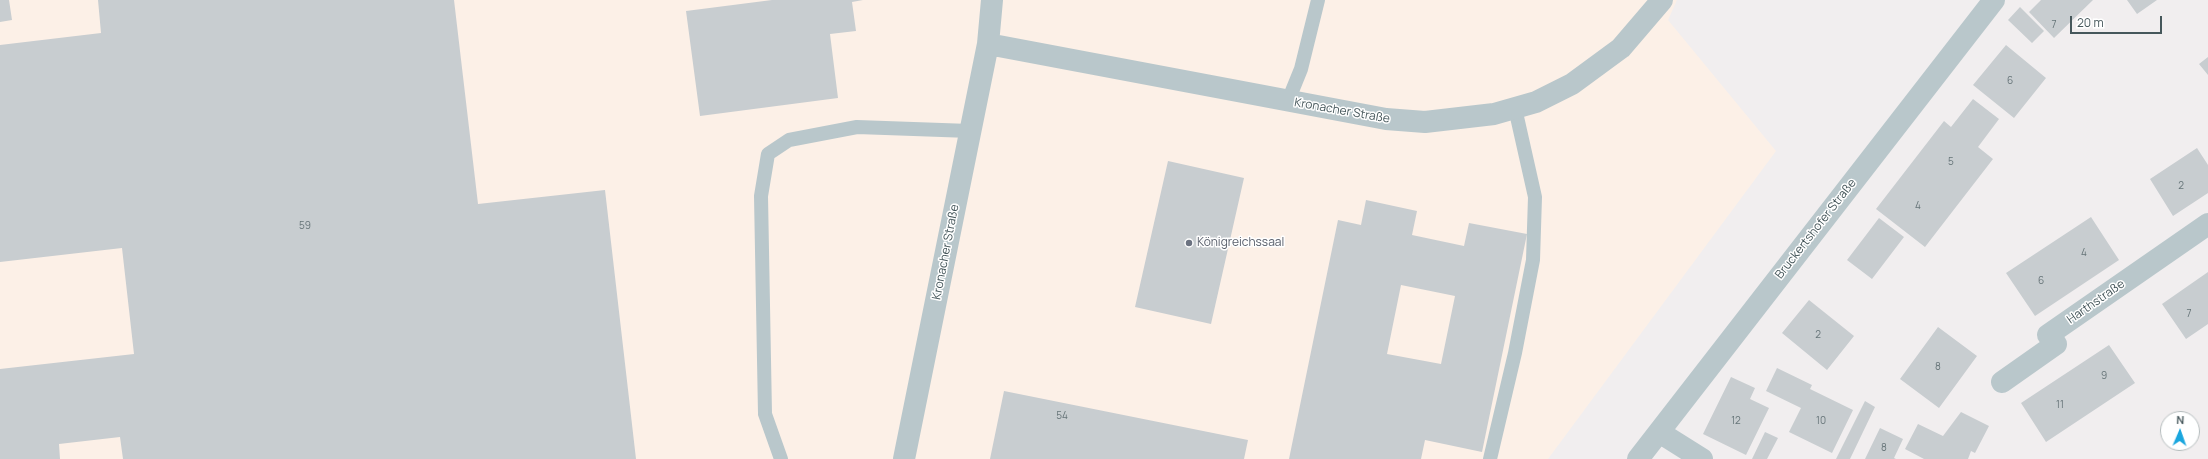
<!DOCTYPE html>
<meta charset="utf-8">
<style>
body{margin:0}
#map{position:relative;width:2208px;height:459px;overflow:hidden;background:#f1eeef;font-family:Manrope,sans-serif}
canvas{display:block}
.north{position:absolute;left:2160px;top:411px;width:40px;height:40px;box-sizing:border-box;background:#fff;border:1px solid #b5bcbd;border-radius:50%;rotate:2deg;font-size:11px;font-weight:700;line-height:16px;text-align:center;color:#46575b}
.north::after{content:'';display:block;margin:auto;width:14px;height:18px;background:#1aa6de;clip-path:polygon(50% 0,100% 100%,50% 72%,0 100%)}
.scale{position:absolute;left:2070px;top:16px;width:92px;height:18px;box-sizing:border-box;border:2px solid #46575b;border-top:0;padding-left:5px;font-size:12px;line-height:14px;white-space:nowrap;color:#46575b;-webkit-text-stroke:3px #fff;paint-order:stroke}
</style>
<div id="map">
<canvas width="2208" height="459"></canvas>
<div class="north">N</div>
<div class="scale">20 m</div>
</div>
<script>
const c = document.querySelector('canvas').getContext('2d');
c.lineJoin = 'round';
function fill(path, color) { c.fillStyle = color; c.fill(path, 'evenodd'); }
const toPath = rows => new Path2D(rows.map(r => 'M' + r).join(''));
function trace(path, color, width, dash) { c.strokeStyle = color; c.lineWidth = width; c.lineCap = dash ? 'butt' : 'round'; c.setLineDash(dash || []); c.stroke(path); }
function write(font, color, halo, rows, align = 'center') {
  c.font = font + ' Manrope,sans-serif'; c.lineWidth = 3; c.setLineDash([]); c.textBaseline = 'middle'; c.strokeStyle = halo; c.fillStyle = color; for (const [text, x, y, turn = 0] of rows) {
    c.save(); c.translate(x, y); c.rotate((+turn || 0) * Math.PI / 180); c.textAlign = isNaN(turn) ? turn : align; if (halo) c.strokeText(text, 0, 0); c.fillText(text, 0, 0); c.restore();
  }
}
fill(toPath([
 [0,0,1677,0,1668,20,1776,151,1548,459,0,459]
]), '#fcf0e7');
fill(toPath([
 [0,0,9,0,12,20,0,22],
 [98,0,454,0,478,204,605,190,636,459,123,459,120,437,59,444,60,459,0,459,0,369,134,354,122,248,0,262,0,45,101,33],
 [772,0,863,0,852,2,856,31,830,34,838,98,700,116,686,11],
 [2041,0,2093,0,2054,38,2029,12],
 [2127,0,2157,0,2137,14],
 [2020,7,2044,31,2032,43,2008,20],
 [2006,45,2046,78,2014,118,1973,85],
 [2208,57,2208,75,2199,64],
 [1973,99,1999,119,1978,147,1993,159,1925,247,1876,209,1944,121,1951,127],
 [2197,148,2208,165,2208,193,2173,216,2150,179],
 [1168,161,1244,178,1211,324,1135,307],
 [1366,200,1417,211,1412,235,1464,246,1469,223,1527,234,1482,452,1425,440,1421,459,1289,459,1338,220,1361,225],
 [1401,285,1455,296,1441,364,1387,354],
 [2091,217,2119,260,2035,316,2006,273],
 [1879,218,1904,237,1872,279,1847,260],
 [2208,272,2208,324,2186,339,2162,304],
 [1809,300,1854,336,1827,370,1782,333],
 [1938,327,1977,356,1939,408,1900,379],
 [2109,345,2135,383,2046,442,2021,403],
 [1777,368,1812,385,1810,389,1853,410,1832,453,1789,432,1801,408,1766,391],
 [1731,377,1755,388,1750,399,1769,408,1746,455,1703,434],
 [1004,391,1248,440,1244,459,990,459],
 [1865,401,1875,407,1850,459,1836,459],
 [1961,412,1989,426,1975,453,1971,451,1968,459,1924,459,1905,449,1918,424,1943,436],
 [1880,428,1903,439,1894,458,1896,459,1865,459],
 [1765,432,1778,438,1767,459,1752,459]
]), '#c8cdd0');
trace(toPath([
 [1288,101,1301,69,1318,0],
 [781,459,765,414,761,196,768,154,789,140,857,127,970,131],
 [1490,459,1515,353,1533,260,1535,197,1515,108]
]), '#b9c7cb', 14);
trace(toPath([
 [988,44,1386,119,1425,122,1494,114,1536,102,1572,84,1621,48,1662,0],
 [2002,382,2056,344,2048,335,2208,224],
 [1659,432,1702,459],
 [904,459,988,44,992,0],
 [1638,459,1994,0]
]), '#b9c7cb', 22);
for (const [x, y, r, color] of [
 [1189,243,4,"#6b7280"]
]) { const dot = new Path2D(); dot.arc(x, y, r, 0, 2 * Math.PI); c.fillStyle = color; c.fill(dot); trace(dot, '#fff', 1.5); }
write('10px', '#667478', null, [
 ["7",2054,25],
 ["6",2010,81],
 ["5",1951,162],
 ["2",2181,186],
 ["4",1918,206],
 ["59",305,226],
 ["4",2084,253],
 ["6",2041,281],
 ["7",2189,314],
 ["2",1818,335],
 ["8",1938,367],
 ["9",2104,376],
 ["11",2060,405],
 ["54",1062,416],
 ["12",1736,421],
 ["10",1821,421],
 ["8",1884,448]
]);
write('12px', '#46575b', '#fff', [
 ["Kronacher Straße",1342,111,10],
 ["Bruckertshofer Straße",1816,229,-52],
 ["Kronacher Straße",946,252,-79],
 ["Harthstraße",2096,302,-35]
]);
write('12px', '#5b616d', '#fff', [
 ["Königreichssaal",1197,243]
], 'left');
</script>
